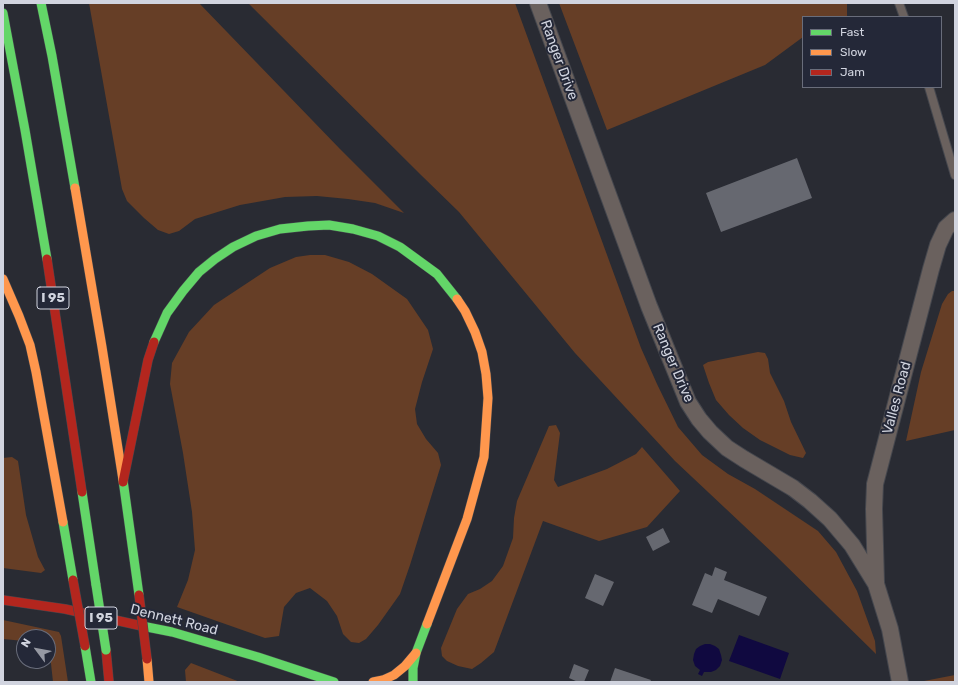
<!DOCTYPE html>
<style>
body{margin:0}
#map{position:relative;width:958px;height:685px;overflow:hidden;background:#292b33;font-family:Rubik,sans-serif}
canvas{display:block}
.frame{position:absolute;inset:0;border:4px solid #d1d4df;pointer-events:none}
.legend{position:absolute;left:802px;top:16px;width:140px;height:72px;box-sizing:border-box;background:#242838;border:1px solid #696d7b;margin:0;padding:5px 7px;list-style:none;font-size:12px;color:#d1d4df}
.legend li{display:flex;align-items:center;gap:8px;height:20px}
.legend b{width:20px;border:1px solid #696d7b}
.north{position:absolute;left:16px;top:629px;width:40px;height:40px;box-sizing:border-box;background:#242838;border:1px solid #696d7b;border-radius:50%;rotate:302deg;font-size:11px;font-weight:700;line-height:16px;text-align:center;color:#d1d4df}
.north::after{content:'';display:block;margin:auto;width:14px;height:18px;background:#9699a3;clip-path:polygon(50% 0,100% 100%,50% 72%,0 100%)}
</style>
<div id="map">
<canvas width="958" height="685"></canvas>
<div class="frame"></div>
<ul class="legend">
<li><b style="height:5px;background:#63d668"></b>Fast</li>
<li><b style="height:5px;background:#ff974d"></b>Slow</li>
<li><b style="height:5px;background:#b3261e"></b>Jam</li>
</ul>
<div class="north">N</div>
</div>
<script>
const c = document.querySelector('canvas').getContext('2d');
c.lineJoin = 'round';
function fill(path, color) { c.fillStyle = color; c.fill(path, 'evenodd'); }
const toPath = rows => new Path2D(rows.map(r => 'M' + r).join(''));
function trace(path, color, width, dash) { c.strokeStyle = color; c.lineWidth = width; c.lineCap = dash ? 'butt' : 'round'; c.setLineDash(dash || []); c.stroke(path); }
function write(font, color, halo, rows, align = 'center') {
  c.font = font + ' Rubik,sans-serif'; c.lineWidth = 4; c.setLineDash([]); c.textBaseline = 'middle'; c.strokeStyle = halo; c.fillStyle = color; for (const [text, x, y, turn = 0] of rows) {
    c.save(); c.translate(x, y); c.rotate((+turn || 0) * Math.PI / 180); c.textAlign = isNaN(turn) ? turn : align; if (halo) c.strokeText(text, 0, 0); c.fillText(text, 0, 0); c.restore();
  }
}
fill(toPath([
 [89,3,199,3,340,149,404,213,375,203,348,199,317,196,285,197,240,205,195,219,179,231,169,234,158,230,144,218,127,201,122,189],
 [248,3,515,3,641,348,657,384,678,427,702,455,728,474,755,489,818,531,836,552,857,591,875,641,876,654,775,555,675,461,575,353,459,212,421,175],
 [559,3,847,3,847,17,803,17,803,37,765,65,607,130],
 [310,255,325,255,349,262,372,274,407,299,428,330,433,349,422,382,415,409,417,424,426,439,438,453,441,465,410,565,400,594,378,625,366,639,359,643,351,642,343,634,337,616,327,601,310,588,296,593,284,607,279,636,265,638,177,607,188,580,195,550,192,512,183,453,170,384,172,363,189,332,214,305,270,268,296,257],
 [952,291,955,291,955,430,906,441,921,372,942,304,948,294],
 [758,352,765,353,768,359,770,373,784,401,791,422,806,453,803,458,790,455,760,440,743,428,729,415,716,400,709,383,703,365,708,362],
 [556,425,560,433,554,480,558,487,607,469,636,454,642,447,680,491,647,527,599,541,543,521,494,652,481,663,472,669,458,666,447,661,442,656,441,648,457,609,468,594,480,589,492,581,503,566,513,538,514,518,517,501,549,426],
 [12,457,18,461,26,515,38,557,45,570,41,573,3,568,3,458],
 [3,620,59,632,61,636,68,682,53,682,49,645,48,644,48,637,24,637,24,641,3,639],
 [191,663,240,682,186,682,185,670],
 [955,675,955,682,924,682,924,681]
]), '#663e26');
fill(toPath([
 [739,635,789,653,780,679,729,661],
 [705,644,710,644,715,646,719,649,721,655,722,660,720,666,716,670,711,672,704,672,702,676,698,674,700,670,695,666,693,660,694,654,696,649,700,646]
]), '#100940');
fill(toPath([
 [797,158,812,198,721,232,706,193],
 [663,528,670,542,653,551,646,537],
 [715,567,727,572,724,580,767,597,759,616,718,599,712,613,692,605,705,573,712,576],
 [595,574,614,582,603,606,585,598],
 [574,664,589,670,584,682,578,682,569,678],
 [615,668,651,680,650,682,610,682]
]), '#666870');
const lane = toPath([
 [899,3,904,17],
 [929,87,955,175]
]);
const street = toPath([
 [538,3,649,306,688,402,699,419,710,432,727,448,744,459,793,488,810,501,830,519,852,545,876,584,890,629,900,682],
 [876,582,874,509,875,484,931,269,938,245,946,228,955,220]
]);
const fast = toPath([
 [41,3,52,56,75,188],
 [3,13,25,130,47,259],
 [154,342,167,313,183,291,199,272,215,259,233,247,256,236,280,229,308,226,329,225,353,229,378,236,400,247,437,274,457,299],
 [123,480,139,595],
 [82,492,96,585],
 [63,522,73,580],
 [142,626,172,632,258,657,334,682],
 [85,646,91,682],
 [413,682,413,668,416,653,427,624]
]);
const slow = toPath([
 [75,188,102,347,123,480],
 [3,279,19,316,30,345,36,372,63,522],
 [427,624,467,519,484,457,488,398,486,374,482,352,475,332,465,311,457,299],
 [147,659,149,682],
 [373,682,383,680,394,675,405,666,416,653]
]);
const jam = toPath([
 [47,259,82,492],
 [123,482,148,360,154,342],
 [3,600,65,609,142,626],
 [106,650,109,682]
]);
trace(lane, '#45474e', 10);
trace(street, '#45474e', 18);
trace(fast, '#45474e', 10);
trace(slow, '#45474e', 10);
trace(jam, '#45474e', 10);
trace(lane, '#6a615e', 8);
trace(street, '#6a615e', 16);
trace(fast, '#63d668', 9);
trace(slow, '#ff974d', 9);
trace(jam, '#b3261e', 9);
const fastBridge = toPath([
 [96,585,106,650]
]);
const jamBridge = toPath([
 [73,580,85,646],
 [139,595,147,659]
]);
trace(fastBridge, '#45474e', 10, []);
trace(jamBridge, '#45474e', 10, []);
trace(fastBridge, '#63d668', 9);
trace(jamBridge, '#b3261e', 9);
for (const [x, y, w] of [
 [53,298,32],
 [101,618,32]
]) { const box = new Path2D(); box.roundRect(x - w / 2, y - 11, w, 22, 3); c.fillStyle = '#242838'; c.fill(box); trace(box, '#d1d4df', 1); }
write('bold 13px', '#d1d4df', null, [
 ["I 95",53,298],
 ["I 95",101,618]
]);
write('14px', '#d1d4df', '#242838', [
 ["Ranger Drive",559,60,70],
 ["Ranger Drive",673,363,67],
 ["Valles Road",897,398,-75],
 ["Dennett Road",174,620,14]
]);
</script>
